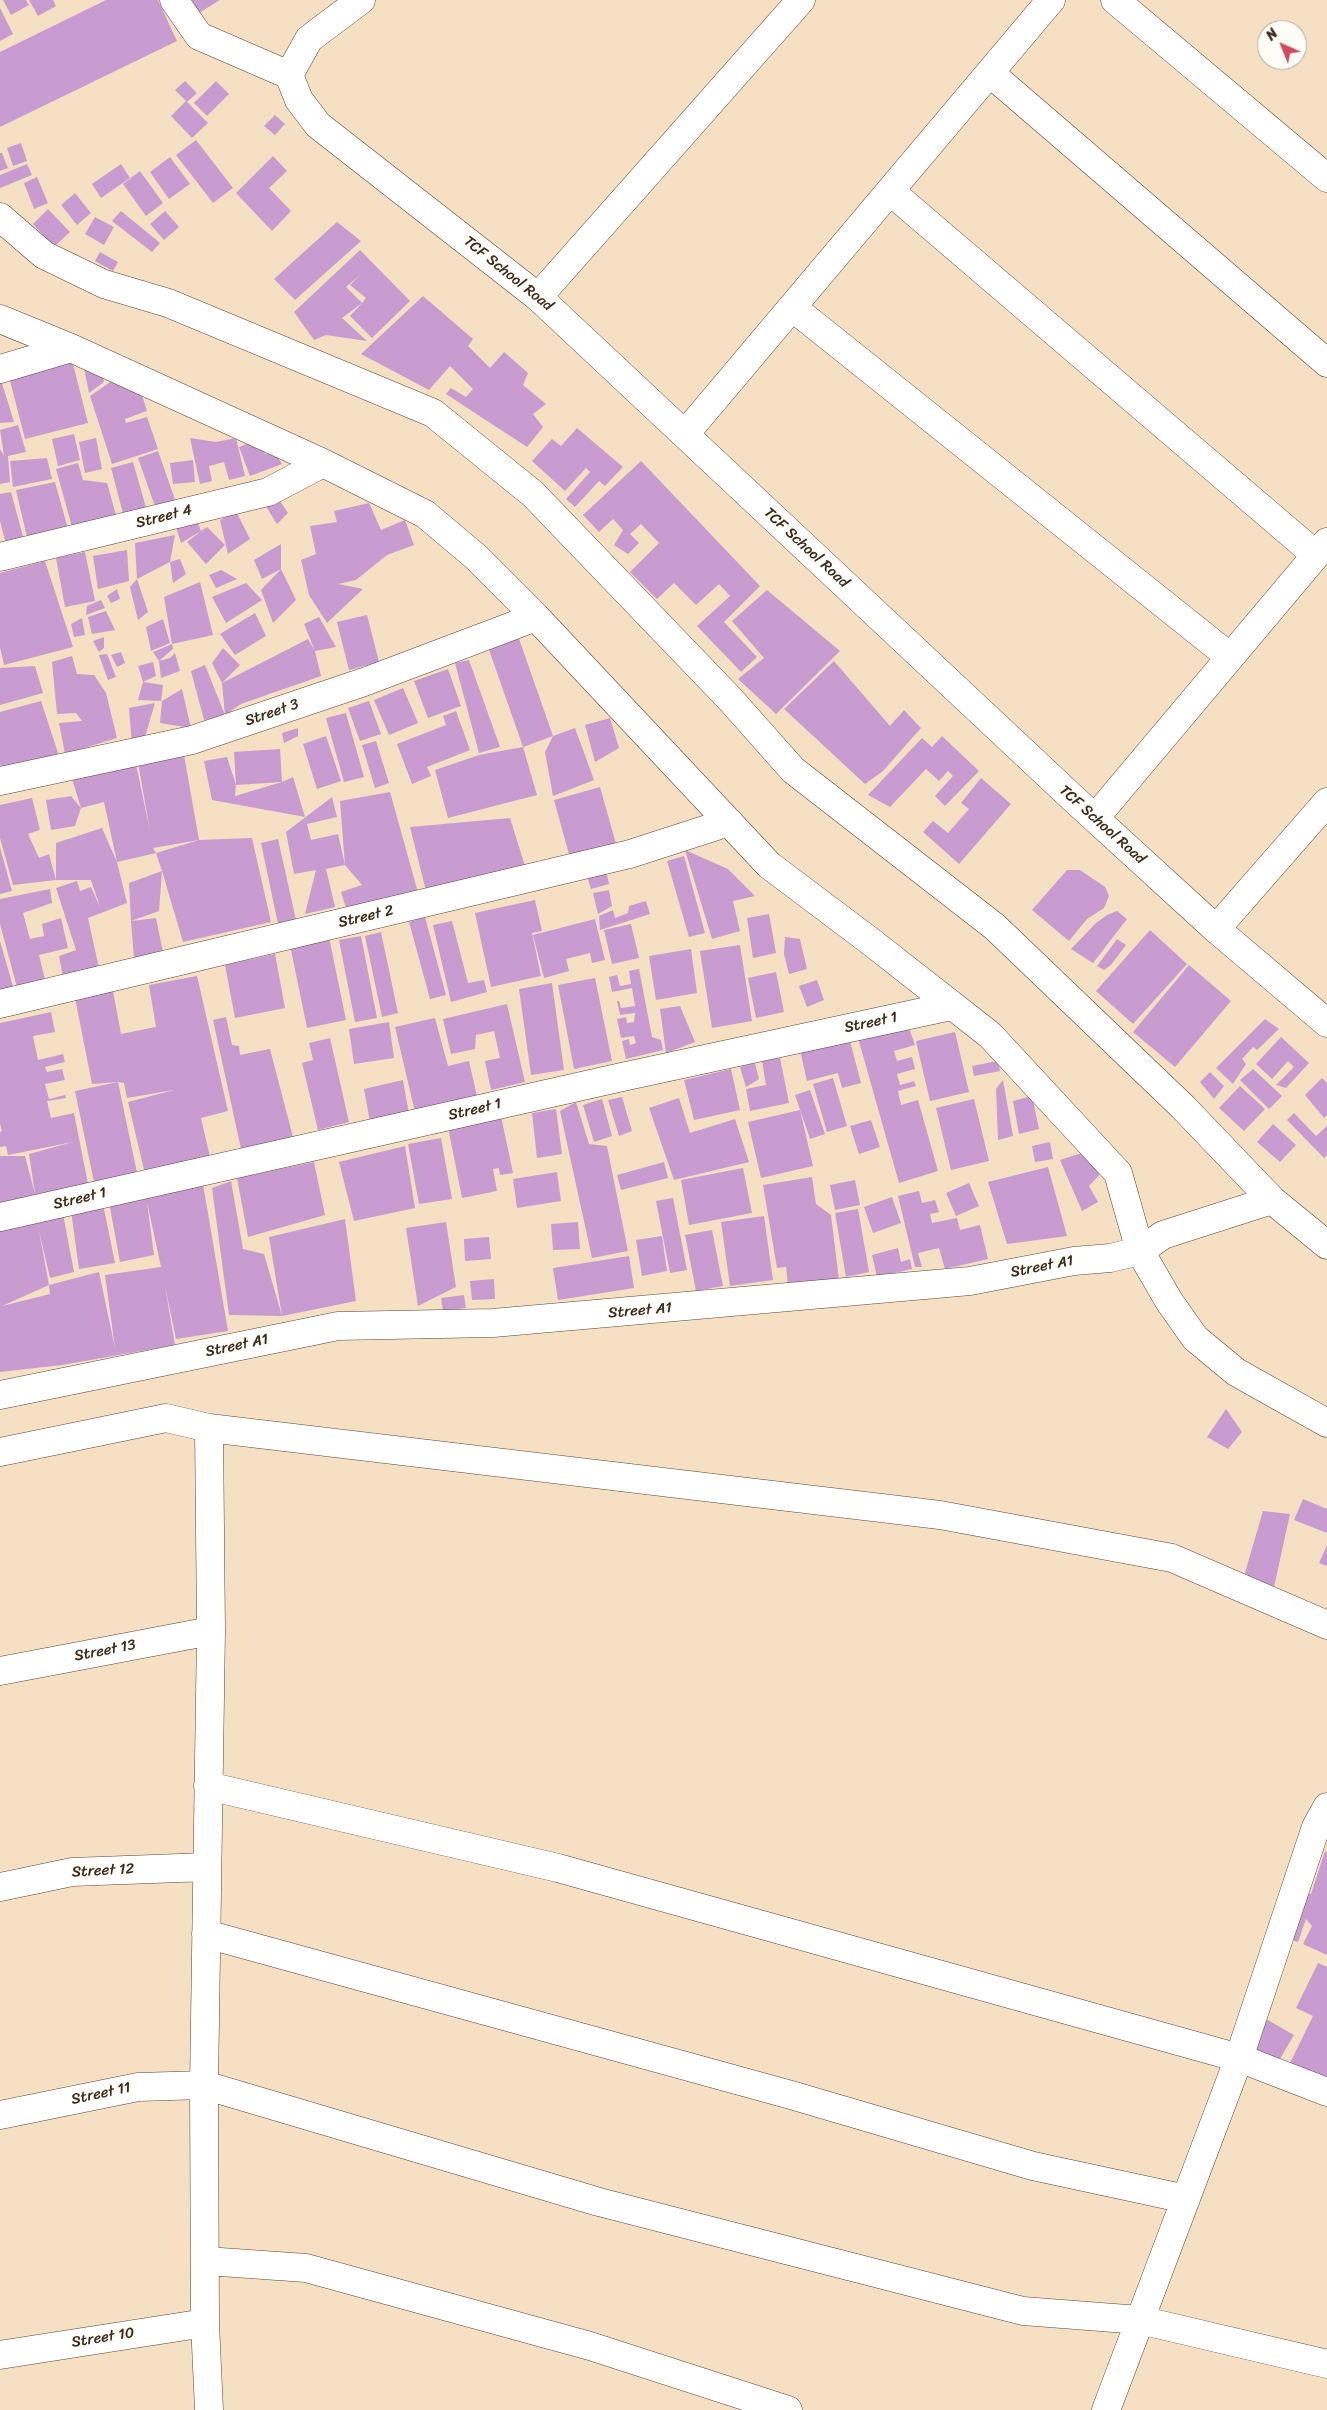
<!DOCTYPE html>
<style>
body{margin:0}
#map{position:relative;width:1327px;height:2410px;overflow:hidden;background:#f5e0c4;font-family:Sriracha,sans-serif}
canvas{display:block}
.north{position:absolute;left:1257px;top:20px;width:50px;height:50px;box-sizing:border-box;background:#fdfcf7;border:1px solid #afa8a0;border-radius:50%;rotate:316deg;font-size:14px;font-weight:700;line-height:20px;text-align:center;color:#3b2a1e}
.north::after{content:'';display:block;margin:auto;width:18px;height:22px;background:#d1495b;clip-path:polygon(50% 0,100% 100%,50% 72%,0 100%)}
</style>
<div id="map">
<canvas width="1327" height="2410"></canvas>
<div class="north">N</div>
</div>
<script>
const c = document.querySelector('canvas').getContext('2d');
c.lineJoin = 'round';
function fill(path, color) { c.fillStyle = color; c.fill(path, 'evenodd'); }
const toPath = rows => new Path2D(rows.map(r => 'M' + r).join(''));
function trace(path, color, width, dash) { c.strokeStyle = color; c.lineWidth = width; c.lineCap = dash ? 'butt' : 'round'; c.setLineDash(dash || []); c.stroke(path); }
function write(font, color, halo, rows, align = 'center') {
  c.font = font + ' Sriracha,sans-serif'; c.lineWidth = 4; c.setLineDash([]); c.textBaseline = 'middle'; c.strokeStyle = halo; c.fillStyle = color; for (const [text, x, y, turn = 0] of rows) {
    c.save(); c.translate(x, y); c.rotate((+turn || 0) * Math.PI / 180); c.textAlign = isNaN(turn) ? turn : align; if (halo) c.strokeText(text, 0, 0); c.fillText(text, 0, 0); c.restore();
  }
}
fill(toPath([
 [3,0,26,0,29,5,11,15],
 [29,0,53,0,56,6,38,16],
 [106,0,158,0,177,41,0,127,0,52],
 [185,0,220,0,194,16],
 [0,8,13,34,0,41],
 [185,81,197,93,187,102,208,123,192,138,171,116,186,101,175,90],
 [216,81,229,94,207,116,194,103],
 [275,115,285,124,275,135,264,126],
 [196,140,233,188,213,203,176,155],
 [21,143,27,161,13,166,7,148],
 [0,153,2,153,8,168,0,171],
 [273,156,287,171,269,188,291,211,272,231,236,193],
 [170,157,190,184,169,199,150,172],
 [27,164,32,175,0,188,0,175],
 [121,164,130,178,101,198,92,184],
 [140,171,163,203,146,216,123,184],
 [37,177,48,203,34,209,24,183],
 [75,193,91,213,77,225,61,205],
 [48,209,70,232,54,247,33,224],
 [121,211,160,243,152,252,112,221],
 [165,211,179,227,164,240,150,224],
 [95,217,114,227,104,245,85,234],
 [337,222,361,241,295,300,274,279],
 [360,250,410,301,372,338,350,316,362,303,342,318,367,341,326,335,314,340,294,312],
 [360,275,350,285,366,298,362,303,346,287],
 [100,252,118,262,113,271,95,261],
 [423,296,473,339,468,346,490,368,504,352,528,373,523,385,546,404,533,414,543,427,527,447,446,394,451,388,466,397,473,389,450,366,429,390,361,354],
 [71,356,88,423,25,439,8,373],
 [99,364,104,382,89,393,84,368],
 [0,377,14,422,0,423],
 [116,378,142,395,147,411,125,419,126,423,147,417,158,449,112,464,90,396],
 [18,425,26,452,8,456,10,482,0,484,0,449,4,456,0,430],
 [577,428,623,467,605,486,599,481,575,507,566,499,590,472,586,468,565,491,532,461,552,439,561,446],
 [74,434,80,460,58,466,52,439],
 [96,438,102,469,85,473,79,442],
 [190,438,216,442,236,438,245,476,229,480,224,462,209,466,212,481,200,484],
 [260,439,265,454,275,453,282,464,250,476,239,447],
 [158,451,178,508,158,515,138,458],
 [47,458,52,479,13,487,10,461],
 [193,460,195,482,173,484,170,463],
 [641,461,760,586,724,622,757,657,741,672,697,626,730,596,719,584,696,605,674,583,657,599,630,572,659,543,641,524,630,534,639,543,628,554,614,545,623,530,613,519,599,532,583,515],
 [133,462,147,511,124,517,111,468],
 [78,463,83,480,107,483,118,522,74,534,56,469],
 [55,482,70,536,29,546,16,490],
 [11,492,25,544,7,548,0,521,0,494],
 [278,498,288,513,277,524,265,505],
 [369,503,381,530,405,520,414,545,387,555,356,580,338,584,363,589,327,623,309,595,301,560,316,554,310,526,337,522,334,511],
 [236,511,250,539,228,554,220,520],
 [196,518,201,531,207,527,225,545,206,564,187,542,201,531,181,543,175,524],
 [175,535,170,562,180,559,186,574,173,583,170,562,137,579,135,543],
 [281,544,281,569,262,579,254,560],
 [127,550,129,581,98,589,93,556],
 [85,552,95,601,65,607,56,558],
 [45,561,73,647,4,665,0,647,0,573],
 [281,569,296,600,273,623,261,590],
 [221,570,237,579,216,588,209,575],
 [137,579,148,612,138,620,130,587],
 [200,582,213,635,172,644,164,597],
 [246,583,262,600,226,623,212,597],
 [117,589,120,599,111,603,107,596],
 [767,590,840,651,776,714,738,679,764,658,732,621],
 [101,600,105,608,86,615,87,606],
 [106,611,115,630,92,634,88,617],
 [255,613,266,636,235,655,220,634],
 [367,615,379,662,349,670,337,622],
 [319,617,336,647,315,651,304,624],
 [82,618,85,635,74,637,71,624],
 [163,619,170,643,151,651,146,627],
 [517,633,553,736,575,728,594,780,553,796,545,752,553,736,523,747,537,795,448,818,435,770,479,755,523,747,487,644],
 [104,637,104,648,99,652,93,641],
 [308,639,315,651,321,676,241,704,225,715,222,683,212,663,223,648,240,665,222,683],
 [172,644,173,649,159,661,153,652],
 [121,652,125,663,117,667,111,655],
 [175,653,180,671,161,678,159,661,170,658],
 [107,654,116,677,108,680,99,655],
 [72,656,77,674,94,675,106,693,117,738,65,754,59,723,82,721,76,713,57,714,52,662],
 [469,660,500,747,479,753,455,663],
 [834,661,890,726,904,710,921,728,883,771,865,784,784,709],
 [153,662,156,676,143,682,138,666],
 [205,665,225,715,204,720,191,671],
 [35,666,43,693,0,705,0,668],
 [448,669,461,706,428,718,414,681],
 [143,682,163,685,161,701,138,700],
 [403,688,418,723,389,735,374,700],
 [182,689,191,728,160,723,162,701],
 [41,701,60,759,2,771,0,763,0,712],
 [369,701,381,734,360,741,348,708],
 [155,703,145,737,132,745,129,708],
 [456,711,470,750,427,767,431,776,412,784,397,744,446,725,443,716],
 [346,713,364,777,344,782,326,718],
 [610,718,619,748,595,762,585,725],
 [298,728,298,736,284,743,282,733],
 [326,736,341,781,317,789,303,744],
 [942,736,979,771,945,806,935,796,953,776,948,771,939,781,926,769,890,807,868,795,922,738,932,747],
 [376,741,389,783,375,788,362,745],
 [183,749,199,840,153,848,156,853,117,862,104,802,81,808,75,826,51,830,46,800,71,796,81,808,72,779,136,764,150,831,137,757],
 [280,749,282,782,293,777,305,817,212,800,204,761,227,757,236,785,235,796,282,782,236,785,234,752],
 [981,778,1011,804,959,864,923,832,933,821,948,833,969,809,961,803],
 [600,787,616,844,570,858,554,800],
 [390,792,419,896,349,917,341,892,362,885,345,865,326,869,335,907,305,914,316,870,294,874,286,832,332,797,337,817,307,824,311,840,338,834,345,865,340,801],
 [32,798,40,830,28,834,39,858,49,854,56,880,13,885,0,838,0,805],
 [510,818,526,869,427,895,410,827],
 [102,828,117,862,127,903,88,918,99,968,63,977,59,956,76,950,56,888,77,881,80,891,91,887,100,907,91,880,56,880,56,843],
 [252,838,271,922,183,942,162,871,159,911,131,921,129,883,162,871,156,853,199,840],
 [278,839,296,920,278,924,261,843],
 [0,847,12,891,0,894],
 [685,850,728,869,755,896,733,901,740,931,712,939],
 [684,856,705,933,689,937,667,861],
 [605,867,609,884,591,889,586,872],
 [1067,870,1080,870,1105,887,1109,896,1104,908,1087,919,1069,941,1032,910],
 [50,889,52,903,23,913,30,939,44,936,42,924,61,918,68,948,39,955,46,984,18,991,0,924,0,899],
 [609,890,612,906,598,914,593,893],
 [535,900,542,931,532,933,541,976,491,987,475,913],
 [646,901,650,914,600,930,599,916,613,910,615,918,628,913,629,906],
 [1117,911,1127,919,1093,963,1071,949,1096,923,1107,915],
 [769,914,776,953,753,958,747,918],
 [425,917,446,995,430,999,409,922],
 [156,918,163,952,134,958,131,921],
 [595,919,605,960,592,963,590,953,566,959,569,971,544,978,533,935],
 [452,921,468,983,484,980,487,992,451,1002,433,925],
 [631,924,639,958,612,964,604,930],
 [1150,930,1187,964,1133,1024,1096,991],
 [381,932,398,1013,382,1017,365,936],
 [361,936,377,1018,355,1022,339,940],
 [329,937,346,1020,307,1028,290,945],
 [785,937,800,939,807,969,789,974,784,954],
 [1117,939,1126,945,1111,965,1104,970,1097,966],
 [0,941,14,990,0,994],
 [740,945,752,1021,712,1028,700,951],
 [691,949,697,993,656,1000,649,956],
 [275,954,285,1008,235,1018,225,965],
 [1189,965,1231,1001,1175,1067,1133,1032],
 [639,969,652,1037,661,1040,663,1050,626,1059,622,1041,629,1039,630,1045,636,1043,634,1036,621,1038,617,1019,626,1017,627,1023,634,1022,635,1013,620,1015,617,1001,619,1001,621,1008,635,1006,632,988,612,992,609,977,617,975,620,986,631,984,629,971],
 [776,972,784,1012,756,1018,748,978],
 [197,976,228,1111,201,1118,210,1157,145,1174,128,1102,174,1090,127,1098,124,1083,118,1082,137,1173,94,1182,75,1091,118,1082,92,1084,75,998,113,991,121,1034,156,1027,149,985],
 [595,978,612,1061,574,1069,558,985],
 [817,980,824,1000,807,1007,799,986],
 [552,983,564,1070,531,1075,519,989],
 [507,1004,525,1082,491,1090,485,1061,500,1058,494,1031,476,1035,475,1049,451,1054,443,1019],
 [680,1006,695,1042,666,1053,660,1009],
 [51,1012,55,1032,33,1036,38,1060,63,1054,65,1062,45,1067,47,1072,62,1069,65,1080,45,1084,49,1099,65,1095,66,1098,47,1101,51,1118,74,1113,89,1189,0,1206,0,1156,25,1156,35,1194,29,1154,73,1142,8,1155,6,1146,0,1147,0,1132,2,1131,0,1124,0,1023],
 [226,1017,232,1045,239,1046,240,1055,270,1049,294,1141,241,1149,213,1020],
 [435,1018,448,1066,469,1061,477,1096,415,1112,395,1027],
 [1265,1019,1279,1029,1257,1050,1253,1047,1242,1059,1246,1064,1233,1084,1216,1068],
 [389,1022,394,1058,354,1064,349,1029],
 [908,1025,915,1045,894,1051,897,1061,912,1057,915,1069,897,1074,900,1085,914,1081,916,1086,898,1091,901,1105,918,1100,938,1171,899,1183,858,1038],
 [955,1032,969,1092,930,1101,916,1041],
 [849,1037,861,1083,842,1088,838,1073,807,1081,800,1050],
 [1281,1037,1309,1063,1286,1088,1276,1085,1294,1067,1288,1061,1272,1079,1256,1064],
 [330,1038,349,1122,318,1130,302,1063,313,1060,309,1043],
 [780,1058,789,1103,750,1111,746,1089,766,1085,762,1061],
 [998,1061,1000,1071,974,1076,972,1066],
 [755,1063,759,1079,746,1087,740,1067],
 [731,1069,740,1110,694,1120,684,1080],
 [1253,1069,1282,1096,1269,1109,1240,1080],
 [1210,1072,1224,1086,1214,1099,1200,1082],
 [833,1078,847,1126,827,1132,813,1084],
 [1322,1078,1327,1083,1327,1115,1324,1118,1305,1095],
 [403,1080,409,1114,370,1122,364,1089],
 [1003,1080,1013,1136,998,1140,996,1089],
 [1240,1086,1265,1109,1244,1131,1219,1108],
 [810,1090,825,1134,810,1139,795,1095],
 [1032,1096,1039,1129,1019,1134,1013,1101],
 [622,1097,632,1131,619,1136,608,1100],
 [679,1098,690,1133,735,1119,749,1162,674,1180,649,1108],
 [602,1099,612,1136,594,1142,583,1105],
 [974,1099,989,1161,951,1170,936,1108],
 [576,1102,589,1144,607,1146,628,1251,592,1258,560,1111],
 [556,1109,562,1154,537,1158,532,1113],
 [800,1110,813,1166,761,1178,748,1122],
 [1294,1113,1316,1136,1327,1126,1327,1155,1324,1158,1287,1120],
 [501,1116,513,1173,500,1175,499,1168,493,1169,497,1191,462,1198,448,1127],
 [871,1120,880,1147,859,1154,850,1126],
 [1273,1124,1296,1145,1280,1162,1257,1142],
 [441,1138,452,1199,419,1204,408,1144],
 [1050,1142,1053,1159,1035,1162,1032,1146],
 [405,1146,415,1208,354,1221,339,1162],
 [1085,1152,1101,1173,1089,1186,1098,1202,1082,1211,1060,1160],
 [314,1162,325,1215,248,1237,237,1178],
 [664,1162,668,1178,621,1190,617,1175],
 [1048,1167,1067,1236,1007,1244,988,1182],
 [743,1168,752,1213,689,1225,681,1180],
 [557,1172,561,1201,517,1208,513,1179],
 [812,1177,816,1204,831,1215,839,1280,788,1287,786,1267,777,1268,763,1185],
 [855,1180,860,1205,835,1210,830,1185],
 [231,1181,243,1249,264,1254,282,1316,229,1315,212,1188],
 [969,1183,979,1206,956,1216,946,1193],
 [203,1184,228,1331,176,1339,165,1286,175,1345,62,1365,0,1372,0,1225,63,1214,74,1272,50,1278,39,1231,49,1285,99,1272,115,1348,105,1275,161,1267,147,1202,154,1255,120,1262,109,1202],
 [49,1285,50,1294,2,1306],
 [919,1191,922,1203,935,1200,939,1212,930,1214,932,1223,957,1218,960,1230,980,1225,988,1259,945,1269,939,1248,918,1253,922,1267,915,1267,898,1196],
 [892,1197,901,1223,873,1233,864,1207],
 [673,1198,687,1270,670,1273,656,1201],
 [103,1204,115,1263,79,1269,71,1211],
 [858,1209,869,1272,846,1277,835,1213],
 [764,1216,773,1280,730,1286,721,1222],
 [345,1219,356,1301,282,1316,269,1237],
 [446,1222,456,1287,418,1306,406,1228],
 [578,1222,580,1249,553,1250,551,1224],
 [712,1230,723,1286,696,1291,685,1235],
 [662,1236,667,1271,642,1276,636,1240],
 [489,1237,491,1259,465,1261,464,1239],
 [898,1248,901,1262,910,1259,912,1269,877,1277,872,1255],
 [629,1256,634,1288,558,1300,553,1268],
 [494,1279,495,1299,472,1300,470,1281],
 [464,1295,466,1308,443,1311,441,1298],
 [1226,1409,1242,1432,1228,1449,1207,1437],
 [1303,1499,1327,1509,1327,1533,1294,1520],
 [1263,1511,1290,1514,1274,1587,1244,1576],
 [1327,1545,1327,1566,1319,1563],
 [1325,1851,1327,1853,1327,1955,1303,1944,1312,1926,1306,1919,1298,1942,1286,1938,1301,1891,1311,1894],
 [1318,1963,1327,1967,1327,2081,1290,2063,1313,2016,1296,2008],
 [1266,2019,1294,2035,1277,2064,1250,2048]
]), '#c89cd1');
const street = toPath([
 [174,0,199,36,289,75],
 [1115,0,1327,178],
 [990,73,1327,363],
 [890,191,1316,555],
 [0,217,44,255,104,284,168,303,433,413,533,494,730,699,793,770,995,927,1183,1107,1272,1200,1327,1245],
 [538,297,801,0],
 [792,307,1230,657],
 [0,319,71,348,323,463,425,514,476,557,536,617,769,865,870,941,990,1035,1118,1173,1140,1251,1169,1301,1195,1338,1236,1372,1327,1423],
 [0,369,71,348],
 [685,434,1051,0],
 [0,557,268,492,323,463],
 [0,781,192,740,364,682,536,617],
 [1095,818,1327,542],
 [1216,929,1327,802],
 [0,1004,630,854,729,822],
 [0,1217,622,1077,951,1006],
 [0,1395,338,1326,493,1323,970,1281,1074,1261,1110,1258,1140,1251,1163,1235,1272,1200],
 [209,1428,211,1631,204,2085,205,2323,209,2410],
 [0,1452,166,1418,209,1428,940,1515,1172,1558,1327,1625],
 [0,1671,211,1631],
 [208,1786,558,1868,1239,2058,1327,2092],
 [0,1887,72,1872,207,1867],
 [206,1934,791,2095,1033,2166,1186,2199],
 [0,2115,138,2087,204,2085,599,2202,1023,2311,1140,2320,1327,2364],
 [206,2261,306,2268,590,2346,788,2410],
 [0,2355,205,2323],
 [1106,2410,1239,2058,1316,1827,1327,1807]
]);
const secondary = toPath([
 [361,0,309,39,289,75,299,100,318,125,538,297,1077,802,1216,929,1327,1023]
]);
trace(street, '#574537', 29);
trace(secondary, '#574537', 29);
trace(street, '#fff', 28);
trace(secondary, '#fff', 28);
write('15px', '#3b2a1e', '#fdfcf7', [
 ["TCF School Road",508,274,39],
 ["Street 4",164,517,-14],
 ["TCF School Road",806,548,43],
 ["Street 3",272,713,-19],
 ["TCF School Road",1102,825,42],
 ["Street 2",366,917,-13],
 ["Street 1",871,1023,-12],
 ["Street 1",475,1110,-13],
 ["Street 1",80,1199,-13],
 ["Street A1",1042,1267,-11],
 ["Street A1",640,1311,-5],
 ["Street A1",237,1346,-12],
 ["Street 13",105,1651,-11],
 ["Street 12",103,1871,-3],
 ["Street 11",101,2094,-12],
 ["Street 10",103,2338,-9]
]);
</script>
